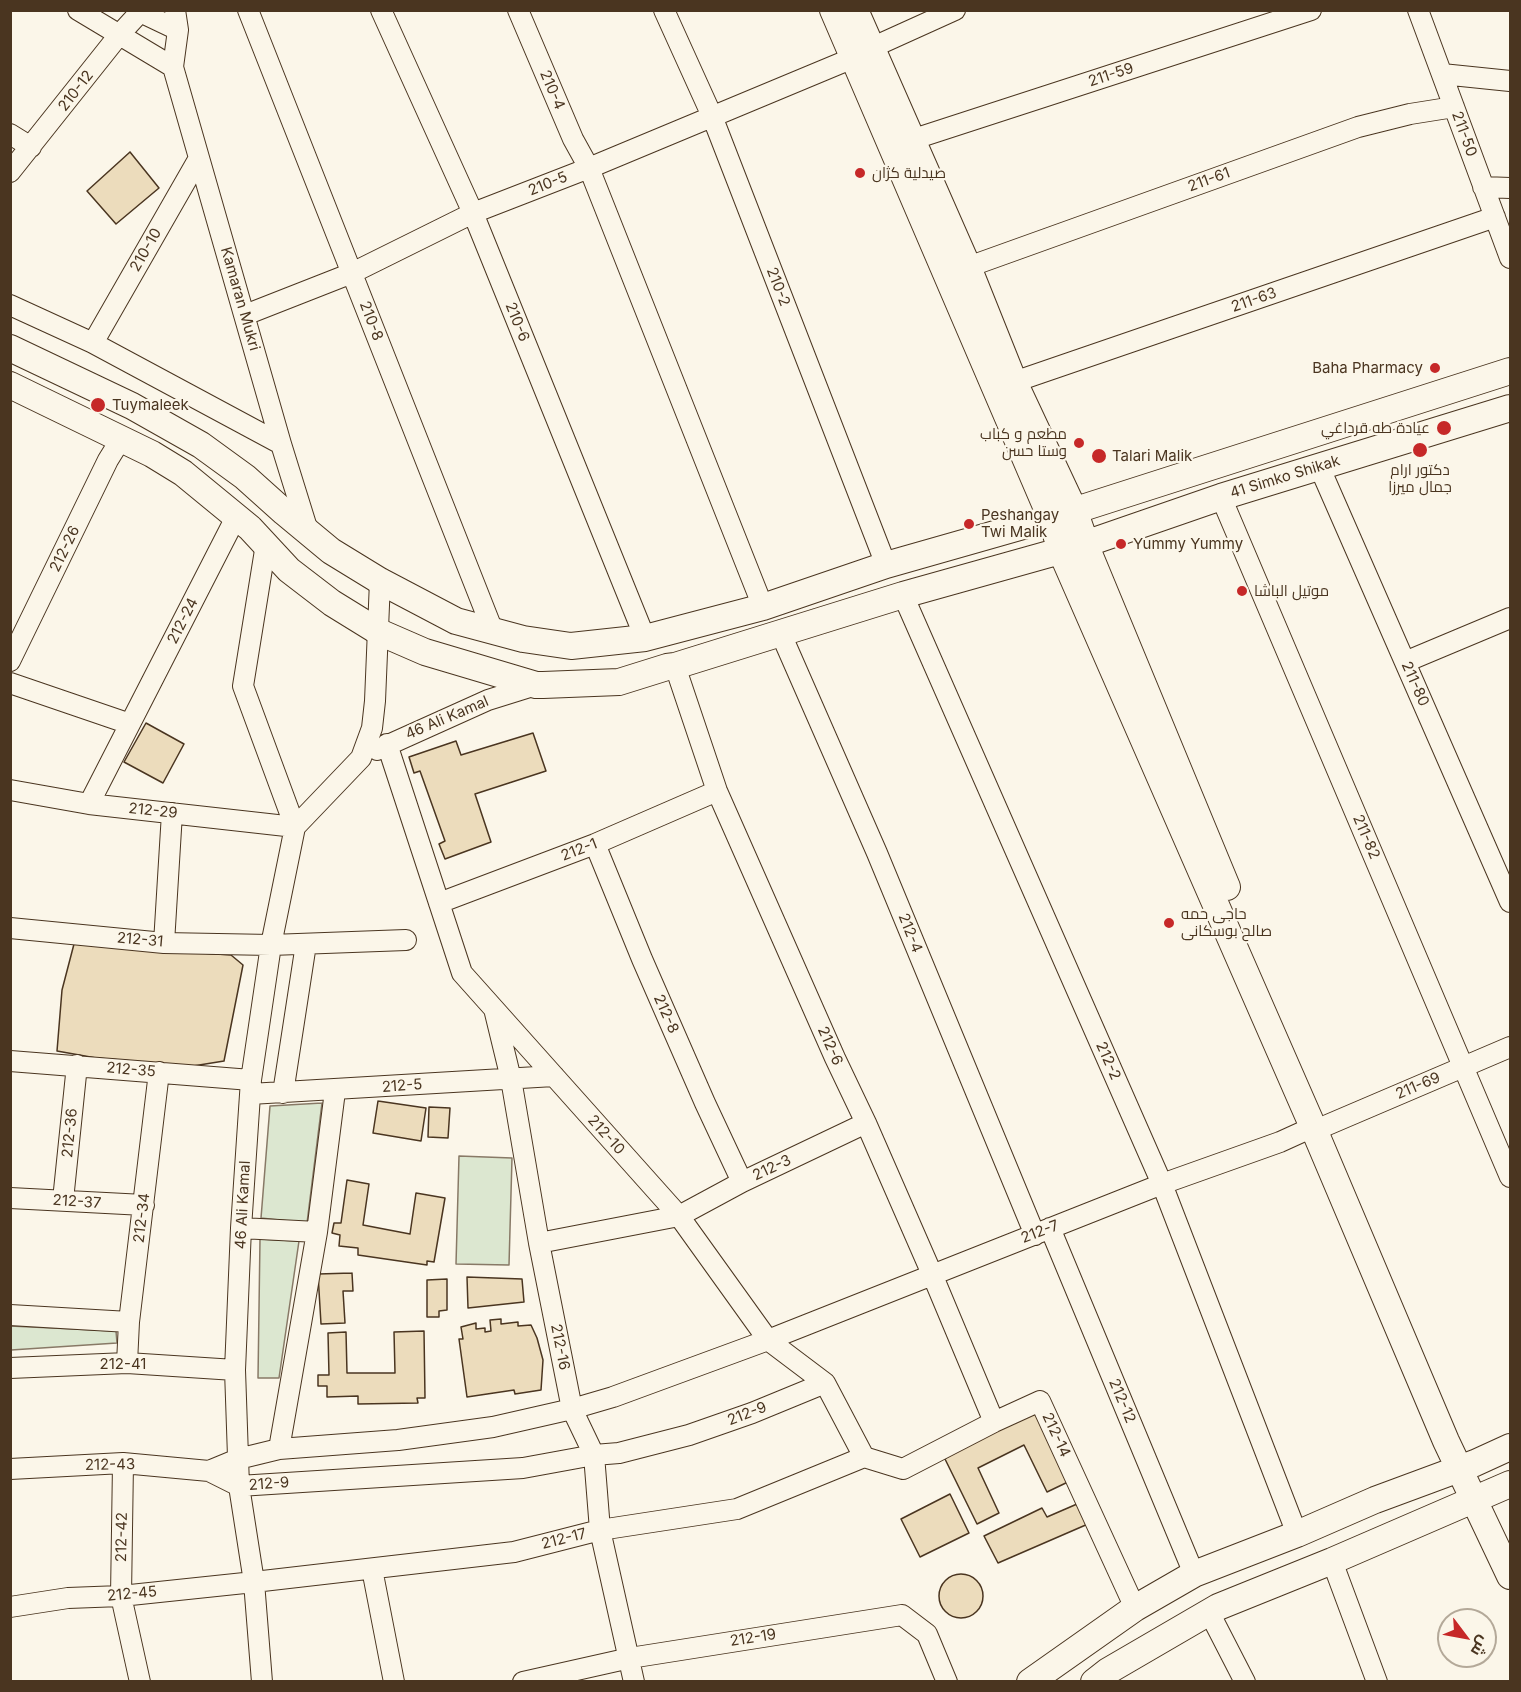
<!DOCTYPE html>
<meta charset="utf-8">
<style>
body{margin:0}
#map{position:relative;width:1521px;height:1692px;overflow:hidden;background:#fbf6e9;font-family:Inter,Cairo,sans-serif}
canvas{display:block}
.frame{position:absolute;inset:0;border:12px solid #4a3520;pointer-events:none}
.north{position:absolute;left:1437px;top:1608px;width:60px;height:60px;box-sizing:border-box;background:#fbf6e9;border:2px solid #b4a999;border-radius:50%;rotate:122deg;font-size:16px;font-weight:700;line-height:24px;text-align:center;color:#4a3520}
.north::after{content:'';display:block;margin:auto;width:21px;height:27px;background:#c62828;clip-path:polygon(50% 0,100% 100%,50% 72%,0 100%)}
</style>
<div id="map">
<canvas width="1521" height="1692"></canvas>
<div class="frame"></div>
<div class="north">ش</div>
</div>
<script>
const c = document.querySelector('canvas').getContext('2d');
c.lineJoin = 'round';
function fill(path, color) { c.fillStyle = color; c.fill(path, 'evenodd'); }
const toPath = rows => new Path2D(rows.map(r => 'M' + r).join(''));
function trace(path, color, width, dash) { c.strokeStyle = color; c.lineWidth = width; c.lineCap = dash ? 'butt' : 'round'; c.setLineDash(dash || []); c.stroke(path); }
function write(font, color, halo, rows, align = 'center') {
  c.font = font + ' Inter,Cairo,sans-serif'; c.lineWidth = 4.5; c.setLineDash([]); c.textBaseline = 'middle'; c.strokeStyle = halo; c.fillStyle = color; for (const [text, x, y, turn = 0] of rows) {
    c.save(); c.translate(x, y); c.rotate((+turn || 0) * Math.PI / 180); c.textAlign = isNaN(turn) ? turn : align; if (halo) c.strokeText(text, 0, 0); c.fillText(text, 0, 0); c.restore();
  }
}
const green = toPath([
 [322,1103,307,1223,261,1218,270,1106,322,1103],
 [459,1156,512,1158,509,1265,456,1264,459,1156],
 [260,1239,299,1241,279,1378,258,1378,260,1239],
 [10,1326,116,1331,117,1343,11,1350,10,1326]
]);
fill(green, '#dce7d0');
trace(green, '#887966', 1.5);
const building = toPath([
 [130,152,159,188,116,224,87,191,130,152],
 [146,723,184,744,163,783,124,762,146,723],
 [533,733,546,771,475,794,491,842,445,859,439,844,445,841,420,771,414,773,409,757,456,741,461,755,533,733],
 [74,944,231,955,243,965,224,1061,193,1066,96,1058,57,1051,62,990,74,944],
 [378,1101,426,1108,421,1141,373,1133,378,1101],
 [429,1107,450,1108,448,1138,428,1137,429,1107],
 [347,1180,369,1184,363,1225,410,1234,416,1193,445,1198,434,1262,427,1261,427,1265,358,1255,358,1248,339,1246,340,1235,332,1233,334,1223,341,1223,347,1180],
 [352,1273,353,1291,343,1291,345,1323,321,1324,318,1274,352,1273],
 [467,1277,522,1279,524,1302,468,1308,467,1277],
 [447,1279,447,1310,439,1311,439,1317,427,1317,427,1280,447,1279],
 [501,1319,501,1324,518,1322,518,1326,531,1325,537,1338,543,1360,541,1390,515,1394,514,1390,467,1397,459,1339,463,1339,461,1327,476,1323,476,1329,485,1328,485,1332,491,1331,490,1320,501,1319],
 [424,1331,425,1398,417,1398,418,1403,358,1404,358,1396,327,1397,327,1386,318,1386,318,1375,329,1375,328,1333,346,1332,347,1373,395,1373,394,1332,424,1331],
 [1036,1411,1070,1481,1047,1492,1024,1445,978,1468,999,1513,977,1524,944,1457,1036,1411],
 [950,1494,969,1533,920,1557,901,1519,950,1494],
 [1077,1504,1088,1524,998,1563,984,1536,1042,1508,1047,1517,1077,1504],
 '939 1596a22 22 0 1 1 44 0a22 22 0 1 1-44 0Z'
]);
fill(building, '#ecdcbc');
trace(building, '#4a3520', 1.5);
const minor = toPath([
 [78,10,173,67],
 [136,10,178,30],
 [175,10,178,30,173,67,281,444,308,531],
 [248,10,493,631],
 [381,10,473,213,645,638],
 [518,10,573,139,589,168,763,607],
 [664,10,712,116,886,565],
 [1418,10,1510,258],
 [871,48,955,10],
 [1442,74,1510,81],
 [10,134,31,147],
 [911,140,1311,10],
 [10,172,119,35,142,10],
 [1483,187,1510,188],
 [968,267,1358,127,1410,114,1454,107],
 [10,305,93,343,281,444],
 [245,315,352,273,473,213,589,168,853,58],
 [93,343,199,158],
 [1014,382,1495,217],
 [1319,466,1510,902],
 [1221,497,1510,1177],
 [903,595,1162,1184,1297,1534],
 [781,634,877,853,1035,1235],
 [10,661,108,460,121,439],
 [1405,662,1510,618],
 [675,666,717,791,835,1058,866,1123,932,1274,994,1422],
 [10,683,130,724],
 [387,744,462,973,679,1216,768,1340,825,1383,864,1457,903,1469,994,1422,1040,1401,1135,1608],
 [377,750,488,700,536,685],
 [10,790,89,804,295,827,243,686,266,544],
 [89,804,236,517],
 [595,844,642,959,705,1103,742,1182],
 [439,903,595,844,717,791],
 [10,928,164,943,271,945,406,940],
 [164,943,172,813],
 [495,1013,511,1079,539,1243,572,1409,594,1455,600,1530,634,1682],
 [10,1061,251,1080],
 [283,1093,306,944],
 [250,1094,554,1076],
 [1325,1126,1510,1047],
 [10,1198,144,1205],
 [63,1200,77,1065],
 [241,1228,317,1232],
 [1050,1228,1194,1574],
 [539,1243,679,1216,742,1182,866,1123],
 [10,1315,129,1322],
 [127,1363,129,1322,159,1072],
 [10,1368,127,1363,235,1370],
 [279,1449,317,1232,335,1091],
 [123,1463,121,1596,140,1682],
 [10,1469,123,1463,209,1471,239,1486,523,1468,594,1455,619,1453,689,1435,752,1413,825,1383],
 [209,1471,238,1459,279,1449,398,1440,493,1427,572,1409,613,1397,768,1340,1162,1184,1280,1142,1313,1127],
 [1332,1561,1377,1682],
 [372,1569,394,1682],
 [10,1607,68,1598,121,1596,254,1582,514,1552,600,1530,737,1509,864,1457],
 [1209,1612,1245,1682],
 [262,1682,254,1582,239,1486,235,1370,241,1228,251,1080,271,945,295,827,361,758,372,728,375,701,380,581],
 [523,1682,630,1658,902,1615,927,1634,947,1682]
]);
const major = toPath([
 [833,10,1051,518,1061,551,1313,1127,1446,1441,1510,1576],
 [855,10,968,267,1014,382,1074,510,1090,556,1227,887],
 [10,348,132,406,201,445,245,477,284,512,331,551,380,581,456,621,523,639,571,646,645,638,763,607,886,565,1051,518,1510,371],
 [10,385,152,454,183,473,250,528,289,570,332,603,379,632,425,652,536,685,543,685,619,682,667,667,675,666,903,595,1085,544,1221,497,1510,408],
 [1030,1682,1135,1608,1194,1574,1297,1534,1375,1500,1475,1463,1510,1447],
 [1094,1682,1108,1671,1218,1607,1332,1561,1510,1484]
]);
trace(minor, '#4a3520', 22);
trace(major, '#4a3520', 28);
trace(minor, '#fbf6e9', 20);
trace(major, '#fbf6e9', 26);
for (const [x, y, r, color] of [
 [860,173,6,"#c62828"],
 [1435,368,6,"#c62828"],
 [98,405,8,"#c62828"],
 [1444,428,8,"#c62828"],
 [1079,443,6,"#c62828"],
 [1420,450,8,"#c62828"],
 [1099,456,8,"#c62828"],
 [969,524,6,"#c62828"],
 [1121,544,6,"#c62828"],
 [1242,591,6,"#c62828"],
 [1169,923,6,"#c62828"]
]) { const dot = new Path2D(); dot.arc(x, y, r, 0, 2 * Math.PI); c.fillStyle = color; c.fill(dot); trace(dot, '#fbf6e9', 2); }
write('15px', '#4a3520', '#fbf6e9', [
 ["211-59",1111,75,-18],
 ["210-4",552,90,67],
 ["210-12",76,91,-52],
 ["211-50",1464,134,70],
 ["211-61",1209,180,-20],
 ["210-5",548,184,-22],
 ["210-10",146,250,-60],
 ["210-2",778,287,69],
 ["Kamaran Mukri",240,299,74],
 ["211-63",1254,300,-19],
 ["210-8",371,321,69],
 ["210-6",517,322,68],
 ["41 Simko Shikak",1285,477,-17],
 ["212-26",65,549,-64],
 ["212-24",183,621,-63],
 ["211-80",1415,684,66],
 ["46 Ali Kamal",447,718,-23],
 ["212-29",153,811,6],
 ["211-82",1366,837,67],
 ["212-1",579,850,-21],
 ["212-4",910,933,68],
 ["212-31",140,940,5],
 ["212-8",666,1014,66],
 ["212-6",830,1046,66],
 ["212-2",1108,1061,66],
 ["212-35",131,1070,5],
 ["212-5",402,1086,-4],
 ["211-69",1418,1086,-23],
 ["212-36",70,1133,-84],
 ["212-10",606,1135,48],
 ["212-3",772,1168,-25],
 ["212-37",77,1202,4],
 ["46 Ali Kamal",243,1205,-87],
 ["212-34",142,1218,-83],
 ["212-7",1040,1232,-21],
 ["212-16",560,1347,79],
 ["212-41",123,1364],
 ["212-12",1122,1401,67],
 ["212-9",747,1414,-21],
 ["212-14",1056,1435,65],
 ["212-43",110,1465,-1],
 ["212-9",269,1484,-4],
 ["212-42",122,1537,-89],
 ["212-17",564,1539,-14],
 ["212-45",132,1594,-5],
 ["212-19",753,1638,-9]
]);
write('15px', '#4a3520', '#fbf6e9', [
 ["صيدلية كژان",872,173],
 ["Baha Pharmacy",1423,368,"right"],
 ["Tuymaleek",112,405],
 ["عيادة طه قرداغي",1430,428,"right"],
 ["مطعم و کباب",1067,434,"right"],
 ["وستا حسن",1067,451,"right"],
 ["Talari Malik",1112,456],
 ["دكتور ارام",1420,470,"center"],
 ["جمال ميرزا",1420,487,"center"],
 ["Peshangay",981,515],
 ["Twi Malik",981,532],
 ["Yummy Yummy",1133,544],
 ["موتيل الباشا",1254,591],
 ["حاجی حمه",1181,914],
 ["صالح بوسکانی",1181,931]
], 'left');
</script>
